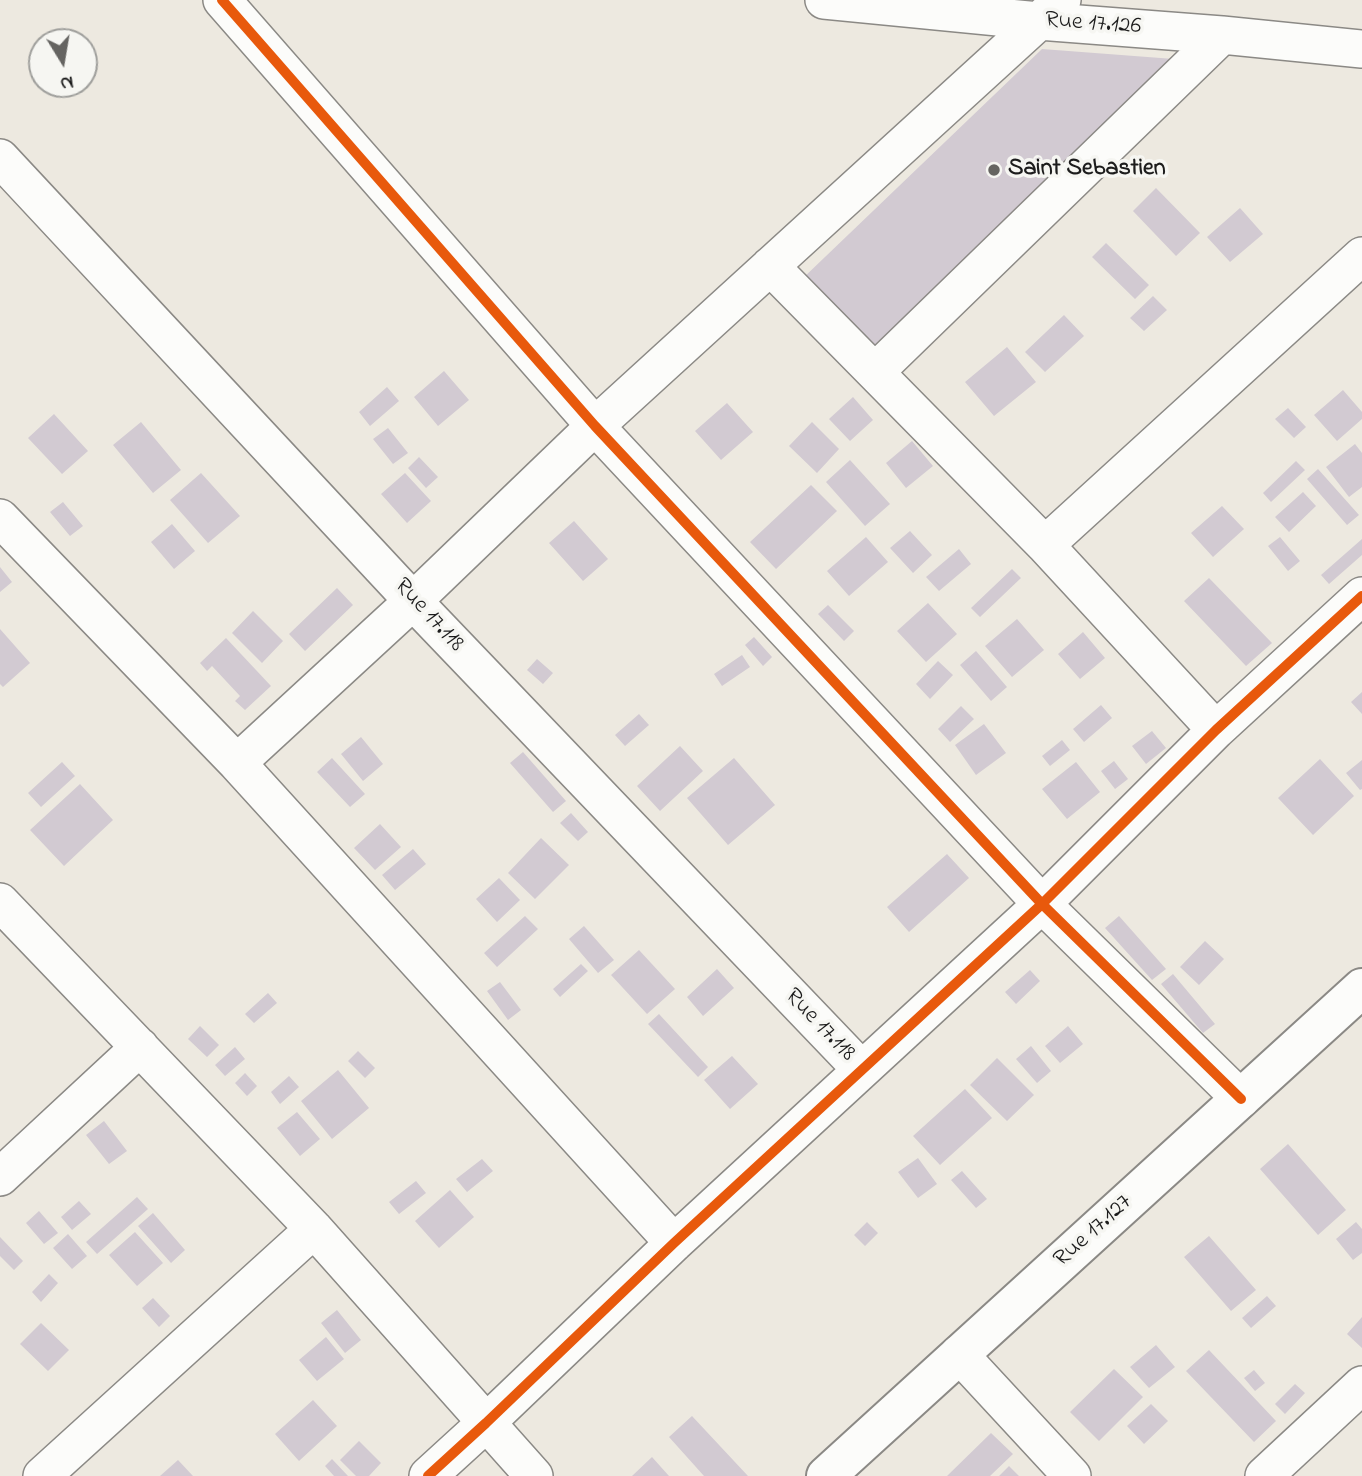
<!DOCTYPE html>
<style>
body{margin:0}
#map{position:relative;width:1362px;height:1476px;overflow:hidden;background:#ede9e0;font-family:"Indie Flower",sans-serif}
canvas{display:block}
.north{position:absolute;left:28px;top:28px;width:70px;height:70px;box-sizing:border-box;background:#f6f6f2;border:2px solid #9f9f9c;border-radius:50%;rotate:169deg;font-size:19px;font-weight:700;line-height:28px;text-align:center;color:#1c1c1c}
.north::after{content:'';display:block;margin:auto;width:24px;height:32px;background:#656461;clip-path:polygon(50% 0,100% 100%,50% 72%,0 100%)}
</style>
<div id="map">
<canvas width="1362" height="1476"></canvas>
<div class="north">N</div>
</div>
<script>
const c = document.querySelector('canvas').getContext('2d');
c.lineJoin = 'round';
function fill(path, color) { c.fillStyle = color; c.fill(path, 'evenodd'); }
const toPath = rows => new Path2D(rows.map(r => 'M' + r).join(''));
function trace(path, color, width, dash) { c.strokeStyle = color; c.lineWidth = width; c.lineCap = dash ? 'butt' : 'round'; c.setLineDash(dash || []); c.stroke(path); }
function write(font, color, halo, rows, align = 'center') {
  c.font = font + ' "Indie Flower",sans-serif'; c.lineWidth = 7; c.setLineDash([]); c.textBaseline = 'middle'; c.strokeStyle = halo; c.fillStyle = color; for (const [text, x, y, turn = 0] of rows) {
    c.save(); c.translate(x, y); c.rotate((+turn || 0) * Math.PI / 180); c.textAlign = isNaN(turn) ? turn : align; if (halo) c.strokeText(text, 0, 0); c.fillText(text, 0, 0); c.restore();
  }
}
fill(toPath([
 [1042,49,1187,60,878,355,801,280],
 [1156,188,1200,233,1176,256,1133,211],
 [1240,208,1263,234,1230,262,1207,237],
 [1106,243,1149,285,1135,299,1092,257],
 [1153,296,1167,310,1144,331,1130,318],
 [1064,315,1084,336,1045,372,1025,352],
 [1007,347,1036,382,994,416,965,382],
 [444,371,469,400,438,426,414,397],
 [387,387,399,401,370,426,359,412],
 [1343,390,1362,412,1362,419,1337,441,1314,415],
 [853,397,873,420,850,441,829,419],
 [727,403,753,432,721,460,695,431],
 [1288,408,1306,427,1294,438,1275,419],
 [54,414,88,451,62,474,28,438],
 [141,422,181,470,153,493,113,445],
 [812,422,839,449,817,473,789,446],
 [388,428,408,453,393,464,373,439],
 [912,441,933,466,906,488,886,463],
 [1355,444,1362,453,1362,487,1349,497,1326,467],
 [419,457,438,477,426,488,408,468],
 [850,460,890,504,865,526,826,482],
 [1296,461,1305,470,1271,502,1263,493],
 [1318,469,1359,515,1347,525,1307,479],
 [201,473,240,516,208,543,170,500],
 [405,473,431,501,407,523,381,494],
 [811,485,837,511,776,569,750,542],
 [1303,492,1316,506,1289,532,1275,517],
 [63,502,83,526,70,536,50,512],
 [1222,506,1244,529,1213,557,1191,533],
 [574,521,608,559,583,581,549,543],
 [172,524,195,551,174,569,151,542],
 [910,531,932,555,913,573,890,548],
 [866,537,888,562,849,596,827,571],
 [1280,537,1300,561,1288,571,1268,546],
 [1362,539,1362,555,1329,584,1321,575],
 [959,549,971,564,939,591,926,577],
 [0,567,12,582,0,592],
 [1012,569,1021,578,980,617,971,608],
 [1209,578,1272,643,1246,666,1184,601],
 [337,588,353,605,305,651,289,634],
 [928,603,957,634,926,662,897,631],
 [828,605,854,631,844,641,818,614],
 [253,611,283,641,262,663,232,633],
 [1017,619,1044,650,1012,677,985,646],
 [0,629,30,663,3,687,0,684],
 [1083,632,1105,658,1080,679,1058,654],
 [754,637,772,657,763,666,745,645],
 [226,638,271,686,245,710,235,701,240,696,212,666,207,671,200,663],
 [976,651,1007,687,991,701,960,665],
 [742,655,750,667,722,686,714,674],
 [537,659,553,673,543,684,527,670],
 [938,661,953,675,930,699,916,684],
 [1362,692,1362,714,1351,702],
 [1101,705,1112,718,1084,742,1073,729],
 [961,706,974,719,950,742,938,729],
 [639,714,649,725,625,746,615,735],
 [984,724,1006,753,976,775,955,745],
 [1152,731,1166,748,1146,764,1132,746],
 [361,737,383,764,363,781,341,754],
 [1062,740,1070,750,1050,766,1042,756],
 [680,746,703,771,660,811,637,786],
 [523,752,566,801,553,812,510,763],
 [332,758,365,794,350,807,317,772],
 [734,758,775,805,728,845,687,798],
 [1320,759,1354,796,1313,835,1278,798],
 [1362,760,1362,789,1360,790,1346,773],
 [1114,761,1128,779,1115,789,1101,771],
 [62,762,75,776,41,807,28,793],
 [1076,762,1100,792,1067,819,1042,789],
 [80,784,113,820,64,866,30,830],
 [571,813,588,832,578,841,560,823],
 [380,824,401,847,375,870,354,848],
 [541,838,569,865,535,899,508,873],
 [413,849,426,864,395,890,382,875],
 [947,854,969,878,909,932,887,907],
 [499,878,520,900,497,922,476,899],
 [525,916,538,929,497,967,484,953],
 [1119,916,1166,969,1152,980,1105,928],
 [584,926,614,960,598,973,569,939],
 [1205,941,1224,959,1199,985,1180,967],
 [639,950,675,989,647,1014,611,975],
 [581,964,588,971,560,997,553,989],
 [717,969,734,988,703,1016,687,997],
 [1030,970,1040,981,1016,1004,1005,992],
 [1173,974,1215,1024,1203,1033,1161,984],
 [500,982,521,1010,508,1020,487,991],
 [268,993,277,1003,254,1023,245,1014],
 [659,1014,708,1067,698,1077,648,1024],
 [200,1026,219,1045,207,1057,188,1039],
 [1068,1026,1083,1044,1060,1063,1045,1046],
 [1031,1046,1051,1071,1037,1083,1016,1059],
 [235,1047,245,1059,225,1076,215,1065],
 [358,1051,375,1068,365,1078,348,1061],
 [732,1056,758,1084,730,1109,704,1080],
 [997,1058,1034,1095,1007,1121,970,1085],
 [338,1070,369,1108,332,1139,301,1101],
 [245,1073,257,1086,247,1096,235,1083],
 [289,1076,299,1087,280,1104,271,1092],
 [965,1089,992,1118,940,1165,913,1136],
 [297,1112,320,1139,300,1156,277,1128],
 [104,1121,127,1151,109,1164,86,1135],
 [1288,1144,1346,1210,1318,1235,1260,1169],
 [918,1158,937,1184,918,1198,898,1172],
 [482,1159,493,1171,467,1192,456,1179],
 [962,1171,987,1199,976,1208,951,1180],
 [416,1181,426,1193,399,1214,389,1202],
 [450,1190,474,1217,439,1248,415,1221],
 [137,1197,148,1209,97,1254,86,1242],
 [79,1201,91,1214,72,1230,61,1217],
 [39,1211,58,1233,44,1244,26,1223],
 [153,1213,185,1250,171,1263,138,1226],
 [867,1222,878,1233,865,1246,854,1235],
 [1356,1222,1362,1229,1362,1253,1353,1260,1336,1239],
 [135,1232,163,1263,137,1286,109,1255],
 [68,1234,87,1256,72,1269,53,1248],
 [1209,1236,1256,1290,1231,1311,1184,1257],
 [0,1237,23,1261,14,1270,0,1256],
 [49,1274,58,1283,41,1302,32,1292],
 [1267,1296,1276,1306,1251,1328,1242,1318],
 [153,1298,170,1316,159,1327,142,1308],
 [337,1310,361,1340,345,1353,321,1323],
 [1362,1317,1362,1348,1347,1334],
 [41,1323,69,1350,48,1371,20,1344],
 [326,1337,344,1359,317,1381,299,1360],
 [1156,1345,1175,1367,1149,1388,1130,1367],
 [1209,1350,1276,1421,1254,1442,1186,1371],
 [1114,1369,1143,1397,1099,1441,1070,1412],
 [1254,1370,1265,1383,1255,1391,1244,1378],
 [1295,1384,1305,1393,1285,1414,1275,1404],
 [313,1400,337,1426,299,1461,275,1434],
 [1151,1404,1168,1421,1144,1444,1127,1426],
 [692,1416,748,1476,704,1476,669,1437],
 [991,1433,1013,1454,990,1476,947,1476],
 [359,1441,381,1463,369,1476,356,1476,340,1460],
 [652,1457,669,1476,632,1476],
 [332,1459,348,1476,334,1476,325,1466],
 [178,1460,193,1476,160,1476],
 [1009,1466,1019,1476,999,1476]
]), '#d2cad2');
const minor = toPath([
 [222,0,595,426,1042,904,1241,1099],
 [824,0,1039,21,1222,35,1362,49],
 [0,158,413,601,861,1069],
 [770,266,1045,545,1216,730],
 [875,372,1222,35],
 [0,518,237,763,674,1243],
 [1045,545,1362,256],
 [237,763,413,601,595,426,1062,0],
 [0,902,314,1229,534,1476],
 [0,1177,140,1047],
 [959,1354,1072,1476],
 [42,1476,314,1229],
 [428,1476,486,1423,674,1243,1042,904,1216,730,1362,596],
 [1264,1476,1362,1385]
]);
const tertiary = toPath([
 [826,1476,1362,988]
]);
trace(minor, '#8b8985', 40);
trace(tertiary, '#8b8985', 42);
trace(minor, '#fcfcfa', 37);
trace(tertiary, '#fcfcfa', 38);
trace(toPath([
 [222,0,595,426,1042,904,1241,1099],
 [428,1476,486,1423,674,1243,1042,904,1216,730,1362,596]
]), '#e8590c', 10);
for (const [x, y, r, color] of [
 [994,170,7,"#656461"]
]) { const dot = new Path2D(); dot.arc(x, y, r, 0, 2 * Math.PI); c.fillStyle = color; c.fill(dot); trace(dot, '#f6f6f2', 2.5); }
write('24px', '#1c1c1c', '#f6f6f2', [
 ["Rue 17.126",1093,25,4],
 ["Rue 17.118",428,616,47],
 ["Rue 17.118",819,1026,46],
 ["Rue 17.127",1094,1232,-42]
]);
write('bold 24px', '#1c1c1c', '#f6f6f2', [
 ["Saint Sebastien",1008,170]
], 'left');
</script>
